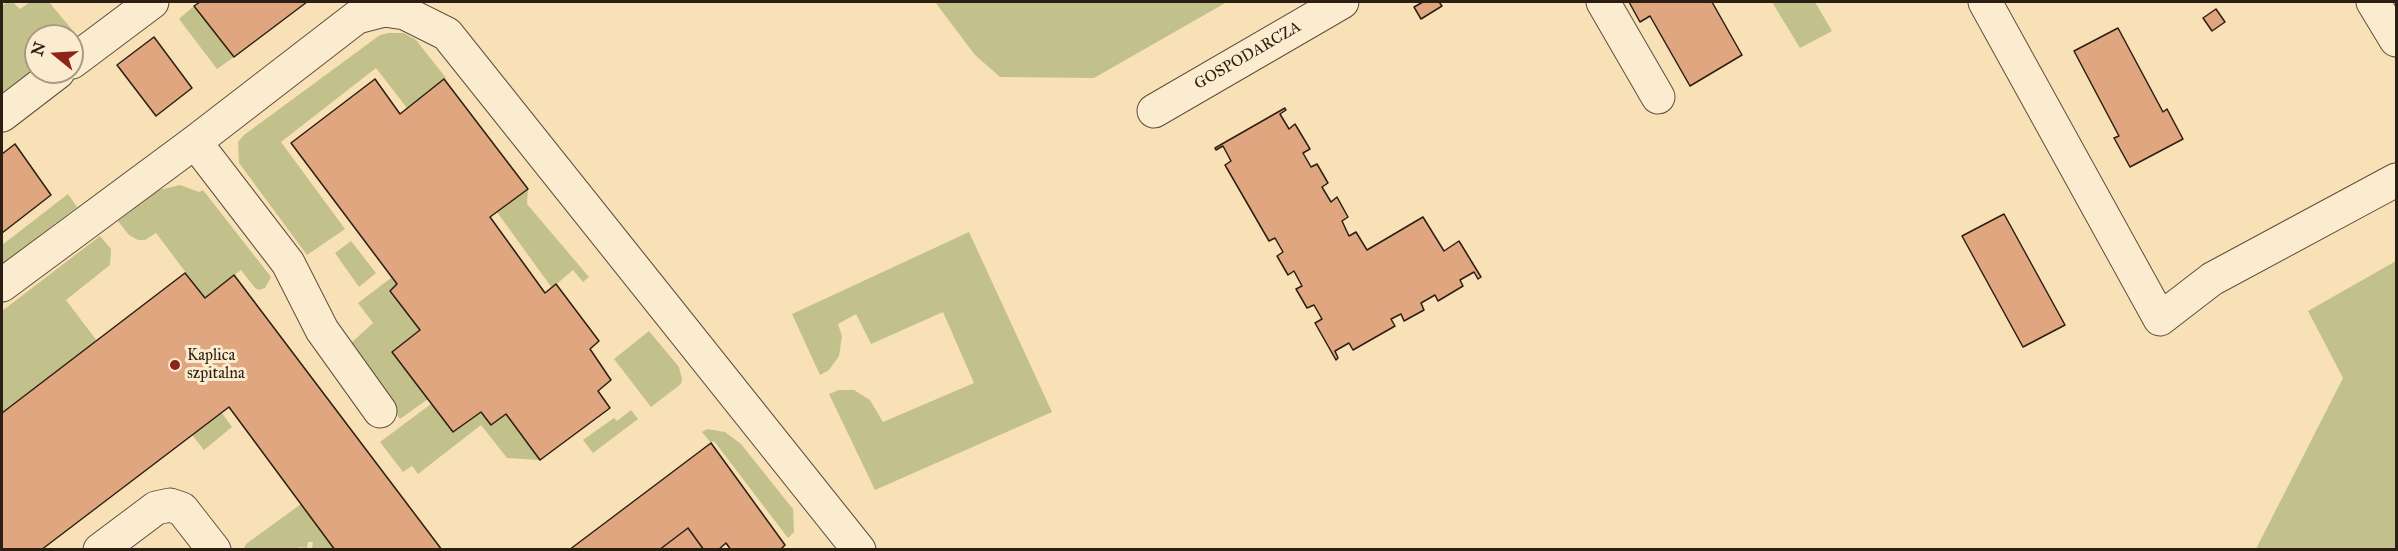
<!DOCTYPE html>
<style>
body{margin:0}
#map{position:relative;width:2398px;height:551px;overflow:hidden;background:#f9e1b7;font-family:"IM FELL Great Primer",serif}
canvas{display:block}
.frame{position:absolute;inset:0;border:3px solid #2b1e12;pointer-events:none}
.north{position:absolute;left:24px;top:24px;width:60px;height:60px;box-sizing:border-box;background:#fbecd0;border:2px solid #a89a84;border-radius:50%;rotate:288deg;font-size:16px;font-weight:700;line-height:24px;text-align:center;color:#2b1e12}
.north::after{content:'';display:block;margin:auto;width:21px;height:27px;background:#8f2418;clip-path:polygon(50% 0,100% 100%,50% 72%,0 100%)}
</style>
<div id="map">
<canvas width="2398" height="551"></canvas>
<div class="frame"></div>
<div class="north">N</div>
</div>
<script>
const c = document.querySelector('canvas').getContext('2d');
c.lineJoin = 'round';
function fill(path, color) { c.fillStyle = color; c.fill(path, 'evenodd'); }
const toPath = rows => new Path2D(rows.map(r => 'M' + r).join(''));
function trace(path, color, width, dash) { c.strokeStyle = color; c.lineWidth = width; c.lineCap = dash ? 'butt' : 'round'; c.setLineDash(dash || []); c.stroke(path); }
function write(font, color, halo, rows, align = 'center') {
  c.font = font + ' "IM FELL Great Primer",serif'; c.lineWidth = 6; c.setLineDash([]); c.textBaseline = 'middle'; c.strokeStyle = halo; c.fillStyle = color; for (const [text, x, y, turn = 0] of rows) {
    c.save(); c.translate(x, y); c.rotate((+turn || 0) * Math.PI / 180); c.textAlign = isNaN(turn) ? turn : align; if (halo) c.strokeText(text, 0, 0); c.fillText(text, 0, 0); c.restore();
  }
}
fill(toPath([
 [7,2,13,2,20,9,30,2,49,2,79,38,72,43,72,36,36,36,36,70,2,96,2,6],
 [935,2,1227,2,1094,78,1000,77,975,55],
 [1772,2,1815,2,1832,31,1800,48],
 [194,6,234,57,217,69,179,19],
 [389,33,404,33,416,40,446,78,407,108,376,68,281,142,345,229,307,255,239,163,238,142,244,135,380,35],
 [180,185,199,192,203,190,271,277,265,288,259,290,255,288,241,270,205,298,156,233,145,240,138,240,129,235,118,221,159,190],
 [528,189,527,204,589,277,583,282,573,270,552,288,497,212],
 [68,194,77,207,2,264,2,245],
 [969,232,1052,412,875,490,829,394,839,390,854,390,870,400,883,422,974,383,943,312,871,344,856,314,838,324,842,336,839,356,829,370,820,375,792,314],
 [100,236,111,249,110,265,66,300,97,341,2,413,2,311],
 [351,241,376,273,359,287,335,253],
 [2396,261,2396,547,2390,550,2256,549,2343,378,2308,311],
 [391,278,397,284,390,291,420,330,392,352,428,399,400,419,350,351,351,343,373,323,358,303],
 [649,331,679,367,682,379,681,384,651,407,614,359],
 [431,404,453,432,481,412,491,425,506,414,540,460,507,458,481,425,418,474,412,466,403,472,380,442],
 [631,410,638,419,593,453,583,440,614,418,617,421],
 [222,413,232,427,204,450,192,435],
 [707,429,725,432,741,444,793,509,794,532,788,538,714,441,711,443,702,432],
 [301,504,335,549,315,549,312,548,313,542,308,542,307,548,299,547,298,549,243,550,246,544]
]), '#c2c18b');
const building = toPath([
 [200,2,307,2,234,57,194,6,200,2],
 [1423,2,1439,2,1442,6,1421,19,1414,7,1423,2],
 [1629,2,1712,2,1742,55,1690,86,1650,16,1640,22,1629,2],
 [2216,9,2225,22,2212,31,2203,18,2216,9],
 [2118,28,2163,112,2167,109,2183,139,2130,167,2114,138,2119,136,2074,51,2118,28],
 [154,37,192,88,156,116,117,65,154,37],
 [375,79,400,114,444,79,528,189,490,217,545,293,556,284,599,341,590,349,611,380,598,391,610,408,540,460,506,414,491,425,481,412,453,432,392,352,420,330,390,291,397,284,291,143,375,79],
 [1285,108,1286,110,1280,114,1289,129,1295,124,1310,149,1303,153,1311,167,1317,164,1328,183,1322,187,1331,202,1337,197,1348,217,1342,221,1349,236,1356,232,1367,250,1423,217,1444,251,1459,241,1481,277,1478,279,1474,272,1460,280,1463,286,1438,301,1435,295,1421,303,1424,310,1404,321,1401,314,1391,319,1395,326,1353,350,1349,343,1335,351,1338,358,1336,360,1315,323,1322,319,1314,305,1307,308,1296,289,1302,286,1294,271,1288,275,1277,256,1283,252,1275,238,1269,241,1225,165,1231,161,1223,146,1216,150,1215,148,1285,108],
 [15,144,51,195,2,233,2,154,15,144],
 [2004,214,2065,325,2023,347,1962,236,2004,214],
 [185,273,205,298,234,275,442,550,335,550,229,407,41,550,2,550,2,413,185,273],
 [711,443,785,545,780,550,731,550,726,543,718,550,704,550,688,528,659,550,569,550,711,443],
 [688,528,704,550,659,550,688,528]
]);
fill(building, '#dfa680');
trace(building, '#2b1e12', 1.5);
const minor = toPath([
 [1603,2,1658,97],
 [1985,2,2160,319,2212,279,2396,180],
 [2373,2,2396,40],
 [72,62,152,2],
 [1154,111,1342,2],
 [2,115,58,72],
 [195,142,288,263,322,330,380,411],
 [2,285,195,142,357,17,384,10,405,13,447,34,859,550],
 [100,550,156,508,170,505,182,509,214,550]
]);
trace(minor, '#5e4f3b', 35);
trace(minor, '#fbecd0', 33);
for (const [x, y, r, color] of [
 [175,365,6,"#8f2418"]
]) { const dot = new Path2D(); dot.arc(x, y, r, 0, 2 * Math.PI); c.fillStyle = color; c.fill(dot); trace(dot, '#fbecd0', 2); }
write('16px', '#2b1e12', '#fbecd0', [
 ["GOSPODARCZA",1248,56,-30]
]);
write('16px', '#2b1e12', '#fbecd0', [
 ["Kaplica",187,356],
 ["szpitalna",187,374]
], 'left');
</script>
